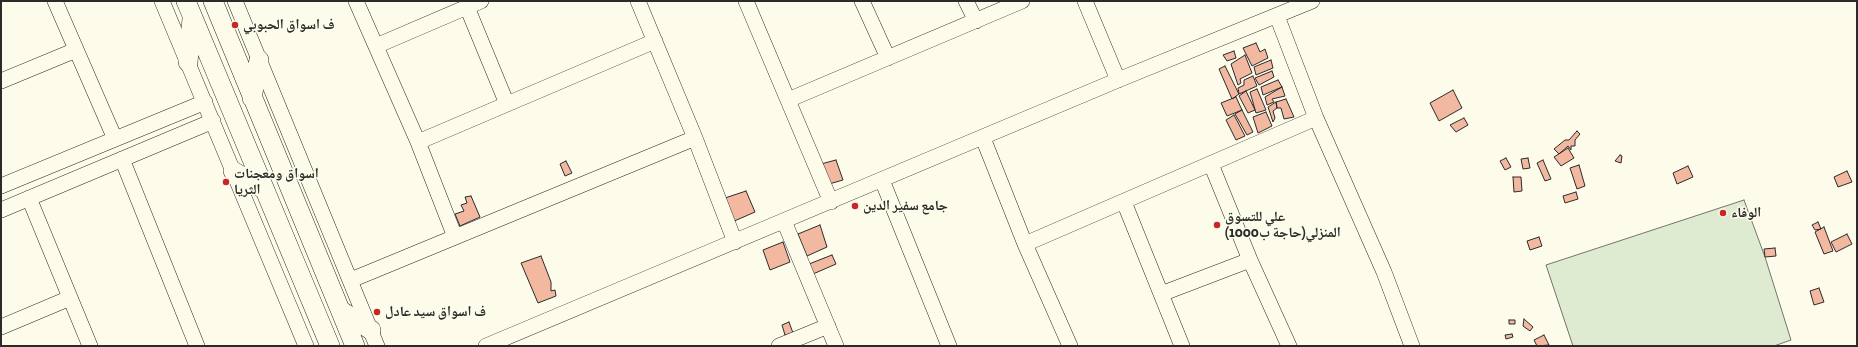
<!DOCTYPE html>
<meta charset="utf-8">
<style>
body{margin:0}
#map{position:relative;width:1858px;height:347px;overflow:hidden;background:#fdfbea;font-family:"Zilla Slab",serif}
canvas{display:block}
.frame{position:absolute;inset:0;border:2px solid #2b2b2b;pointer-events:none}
</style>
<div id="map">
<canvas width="1858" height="347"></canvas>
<div class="frame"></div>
</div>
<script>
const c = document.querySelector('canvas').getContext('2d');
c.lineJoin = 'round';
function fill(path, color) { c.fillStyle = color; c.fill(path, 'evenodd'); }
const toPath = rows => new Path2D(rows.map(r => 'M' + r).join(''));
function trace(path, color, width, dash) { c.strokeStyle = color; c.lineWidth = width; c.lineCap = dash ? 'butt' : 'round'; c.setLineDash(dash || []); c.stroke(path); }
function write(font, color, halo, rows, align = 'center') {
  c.font = font + ' "Zilla Slab","Noto Naskh Arabic",serif'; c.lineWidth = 3; c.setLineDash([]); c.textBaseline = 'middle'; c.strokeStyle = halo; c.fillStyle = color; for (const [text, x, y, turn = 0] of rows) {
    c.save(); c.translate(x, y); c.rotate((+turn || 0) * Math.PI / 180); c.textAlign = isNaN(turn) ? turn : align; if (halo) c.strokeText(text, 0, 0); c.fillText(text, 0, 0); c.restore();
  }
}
const green = toPath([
 [1744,200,1765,257,1791,340,1774,346,1573,346,1546,265,1744,200]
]);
fill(green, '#deebd1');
trace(green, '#74746e', 1);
const building = toPath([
 [1256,43,1260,52,1265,49,1268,58,1252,66,1243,48,1256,43],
 [1234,51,1236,58,1227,61,1223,55,1234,51],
 [1245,55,1252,73,1240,79,1241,83,1238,85,1231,64,1245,55],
 [1271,60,1273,68,1256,75,1254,67,1271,60],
 [1225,66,1239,94,1232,99,1219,69,1225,66],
 [1272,71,1274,77,1259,85,1255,78,1272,71],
 [1253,76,1257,86,1239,94,1238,88,1244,85,1244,80,1253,76],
 [1278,80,1282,87,1263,95,1261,87,1278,80],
 [1282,87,1285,96,1272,99,1274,102,1267,105,1265,97,1282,87],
 [1257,89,1266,110,1256,113,1250,92,1257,89],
 [1453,90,1462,108,1439,121,1430,103,1453,90],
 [1246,91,1255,110,1248,113,1239,96,1246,91],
 [1236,97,1242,110,1227,116,1221,103,1236,97],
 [1286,99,1294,117,1284,119,1281,108,1277,108,1276,102,1286,99],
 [1276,102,1277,108,1273,111,1275,118,1273,122,1268,107,1276,102],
 [1242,110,1253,132,1247,135,1235,114,1242,110],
 [1266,112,1272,126,1258,133,1253,117,1266,112],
 [1234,115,1245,136,1236,140,1226,120,1234,115],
 [1464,118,1468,125,1456,132,1450,125,1464,118],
 [1577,131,1580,134,1575,140,1575,146,1571,146,1571,150,1568,146,1559,154,1554,149,1565,140,1569,140,1577,131],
 [1568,148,1574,158,1561,166,1554,157,1568,148],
 [1620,155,1622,156,1621,163,1615,161,1620,155],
 [1506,158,1511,167,1505,170,1500,161,1506,158],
 [1528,158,1530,168,1523,169,1521,159,1528,158],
 [836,160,843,180,829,184,821,164,836,160],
 [1543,160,1551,179,1545,181,1537,163,1543,160],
 [566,161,572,173,565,176,560,164,566,161],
 [1579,165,1585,186,1577,189,1570,168,1579,165],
 [1688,166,1693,177,1677,184,1673,173,1688,166],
 [1847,171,1852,182,1838,187,1834,177,1847,171],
 [1513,177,1521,177,1522,191,1514,192,1513,177],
 [746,191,755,212,732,222,722,199,746,191],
 [1576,192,1578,199,1565,203,1563,196,1576,192],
 [471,196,480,217,460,226,455,214,464,211,461,205,467,203,465,197,471,196],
 [1818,222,1821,229,1815,230,1812,225,1818,222],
 [820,225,827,247,807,256,798,234,820,225],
 [1824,227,1833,251,1824,254,1815,232,1824,227],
 [1847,234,1852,244,1836,252,1831,242,1847,234],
 [1539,237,1542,246,1530,250,1527,241,1539,237],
 [783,242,790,262,770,270,763,250,783,242],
 [1775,248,1776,256,1765,257,1764,249,1775,248],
 [832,255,836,264,813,274,809,264,832,255],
 [541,256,551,282,551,291,555,290,556,296,538,303,521,263,541,256],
 [1819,288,1824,302,1814,305,1810,291,1819,288],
 [1524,319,1533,327,1530,331,1523,326,1524,319],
 [1509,320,1515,320,1515,324,1509,324,1509,320],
 [789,322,793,333,785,335,782,325,789,322],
 [1512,334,1513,337,1506,339,1505,335,1512,334],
 [1544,335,1549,345,1537,346,1534,340,1544,335]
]);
fill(building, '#f2b8a0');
trace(building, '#2b2b2b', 1);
const minor = toPath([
 [55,1,115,139],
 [162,1,306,346],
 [235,1,377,346],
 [356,1,418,142,455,237],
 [638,1,695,138,735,242],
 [746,1,831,202],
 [862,1,888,58],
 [966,1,976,21],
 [1085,1,1118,80],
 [467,7,507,104],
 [1277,16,1316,118,1384,272,1412,346],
 [376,46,481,1],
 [1,81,76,50],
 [788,100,1022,1],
 [983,138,1025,244,1070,346],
 [418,142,655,41],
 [122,159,197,346],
 [1211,164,1250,260,1289,346],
 [882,180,949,346],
 [1,186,205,102],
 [29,198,90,346],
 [1124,202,1182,346],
 [1,210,213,121],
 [784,221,836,346],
 [1025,244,1316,118],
 [351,280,695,138],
 [1161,294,1250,260],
 [1,327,70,298],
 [486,346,1118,80,1312,1],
 [779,346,828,326]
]);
const major = toPath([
 [186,1,330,346],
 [213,1,355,346],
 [188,62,192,19],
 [252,98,259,60],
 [233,171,265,190],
 [340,310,371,330]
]);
trace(minor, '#2b2b2b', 16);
trace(major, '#2b2b2b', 20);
trace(minor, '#fdfbea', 15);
trace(major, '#fdfbea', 19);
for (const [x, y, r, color] of [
 [235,25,4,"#c62828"],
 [226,182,4,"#c62828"],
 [855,206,4,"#c62828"],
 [1723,213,4,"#c62828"],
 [1217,225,4,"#c62828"],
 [377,312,4,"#c62828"]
]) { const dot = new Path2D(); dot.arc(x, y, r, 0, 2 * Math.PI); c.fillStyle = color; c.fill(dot); trace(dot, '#fdfbea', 1.5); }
write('bold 14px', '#2b2b2b', '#fdfbea', [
 ["ف اسواق الحبوبي",243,25],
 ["اسواق ومعجنات",234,174],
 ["الثريا",234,190],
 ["جامع سفير الدين",863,206],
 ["الوفاء",1731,213],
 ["علي للتسوق",1225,217],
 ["المنزلي(حاجة ب1000)",1225,233],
 ["ف اسواق سيد عادل",385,312]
], 'left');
</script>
